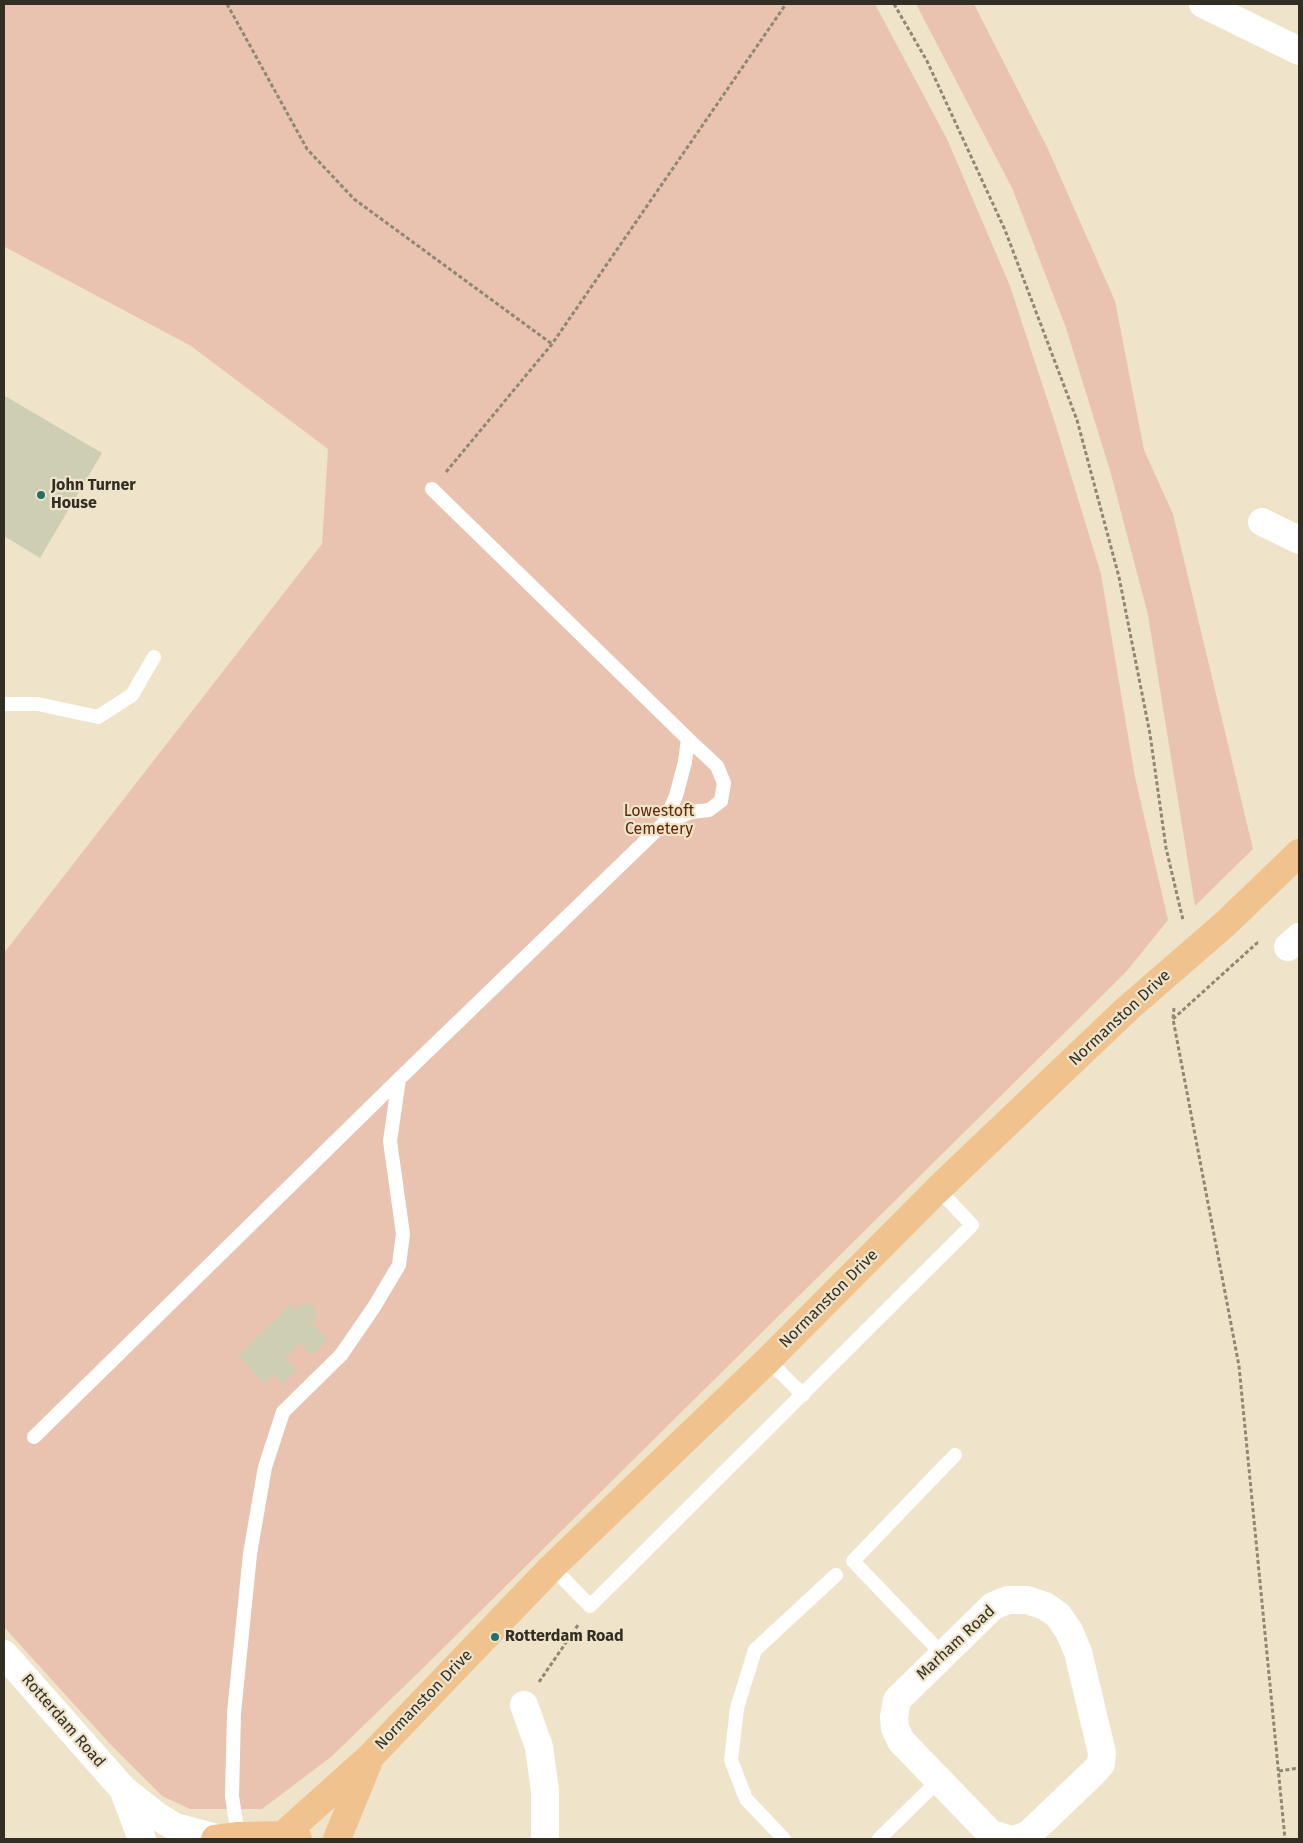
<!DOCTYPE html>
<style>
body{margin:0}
#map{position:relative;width:1303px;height:1843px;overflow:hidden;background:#efe4ca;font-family:"Fira Sans",sans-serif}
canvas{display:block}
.frame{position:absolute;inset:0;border:5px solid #322e24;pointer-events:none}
</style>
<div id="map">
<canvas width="1303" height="1843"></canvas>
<div class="frame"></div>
</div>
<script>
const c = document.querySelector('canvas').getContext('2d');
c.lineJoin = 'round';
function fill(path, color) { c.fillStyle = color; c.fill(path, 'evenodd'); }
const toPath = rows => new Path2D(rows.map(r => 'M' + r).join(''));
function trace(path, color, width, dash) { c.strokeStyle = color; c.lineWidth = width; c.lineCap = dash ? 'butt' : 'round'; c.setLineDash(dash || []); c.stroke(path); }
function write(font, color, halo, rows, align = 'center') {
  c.font = font + ' "Fira Sans",sans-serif'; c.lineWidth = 4.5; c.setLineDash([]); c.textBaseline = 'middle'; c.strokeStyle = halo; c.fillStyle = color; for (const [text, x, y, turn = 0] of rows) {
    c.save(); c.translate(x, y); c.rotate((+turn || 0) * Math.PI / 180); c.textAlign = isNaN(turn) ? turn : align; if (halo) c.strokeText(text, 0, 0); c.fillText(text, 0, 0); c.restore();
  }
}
fill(toPath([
 [4,4,875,4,947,139,1010,286,1055,423,1101,574,1135,777,1168,920,1126,972,420,1671,331,1757,262,1809,190,1809,162,1796,110,1744,4,1627,4,953,322,544,328,449,191,346,5,247,4,249],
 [916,4,974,4,1048,149,1115,301,1144,450,1173,514,1253,849,1195,906,1148,615,1111,474,1066,328,1012,188]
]), '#eac3b0');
fill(toPath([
 [5,396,102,453,40,558,4,536,4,399],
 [291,1304,296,1309,301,1305,312,1304,316,1309,316,1320,312,1323,328,1339,312,1355,301,1343,285,1358,297,1370,282,1384,273,1374,264,1383,238,1356]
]), '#ceceb4');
trace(toPath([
 [227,4,307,149,354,199,552,344],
 [894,4,927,61,1005,230,1077,420,1119,577,1150,734,1166,848,1183,920],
 [446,472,552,344,786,4],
 [1174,1008,1173,1019,1239,1366,1285,1839],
 [1173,1019,1257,943,1260,943],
 [539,1682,578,1625],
 [1279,1771,1299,1768]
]), '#8e8775', 3, [4, 2.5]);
trace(toPath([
 [4,704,38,704,98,717,132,695,154,657],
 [664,823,691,812,709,810,721,801,724,783,717,766,688,739],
 [768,1360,803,1395],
 [34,1437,399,1079,664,823,676,796,685,762,688,739,432,489],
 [552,1567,590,1606,972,1225,938,1189],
 [943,1655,853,1561,955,1455],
 [238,1836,232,1796,234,1713,250,1554,265,1467,283,1412,341,1355,374,1307,399,1265,403,1234,390,1141,399,1079],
 [784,1839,746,1799,731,1760,737,1708,755,1650,836,1575],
 [879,1839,939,1780]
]), '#fff', 14);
trace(toPath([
 [1203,4,1299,51],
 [1262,522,1299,540],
 [1288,947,1299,937],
 [524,1705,539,1747,545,1791,545,1839],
 [1008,1839,991,1834,901,1741,895,1728,894,1717,897,1700,993,1606,1008,1600,1027,1600,1045,1606,1058,1615,1069,1631,1078,1652,1102,1753,1101,1764,1093,1773,1028,1835,1016,1839]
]), '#fff', 28);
trace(toPath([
 [4,1654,123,1789,157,1816,175,1827,217,1838],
 [123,1789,142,1839]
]), '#fff', 28);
trace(toPath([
 [283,1835,370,1757,552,1567,768,1360,938,1189,1127,1009,1225,924,1299,853],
 [215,1839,238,1836,283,1835,298,1839],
 [337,1839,368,1763]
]), '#f0c38e', 28);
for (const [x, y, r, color] of [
 [41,495,5,"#27706a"],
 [495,1637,5,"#27706a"]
]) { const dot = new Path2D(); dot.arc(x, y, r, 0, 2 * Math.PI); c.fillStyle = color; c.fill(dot); trace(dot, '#efe4ca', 2); }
write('bold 16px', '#322e24', '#efe4ca', [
 ["John Turner",51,486],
 ["House",51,504],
 ["Rotterdam Road",505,1637]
], 'left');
write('16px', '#5e2807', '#efe4ca', [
 ["Lowestoft",659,812],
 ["Cemetery",659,830]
]);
write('16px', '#322e24', '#efe4ca', [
 ["Normanston Drive",1120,1018,-43],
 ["Normanston Drive",829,1299,-45],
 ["Marham Road",956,1643,-43],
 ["Normanston Drive",424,1700,-46],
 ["Rotterdam Road",63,1721,49]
]);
</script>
